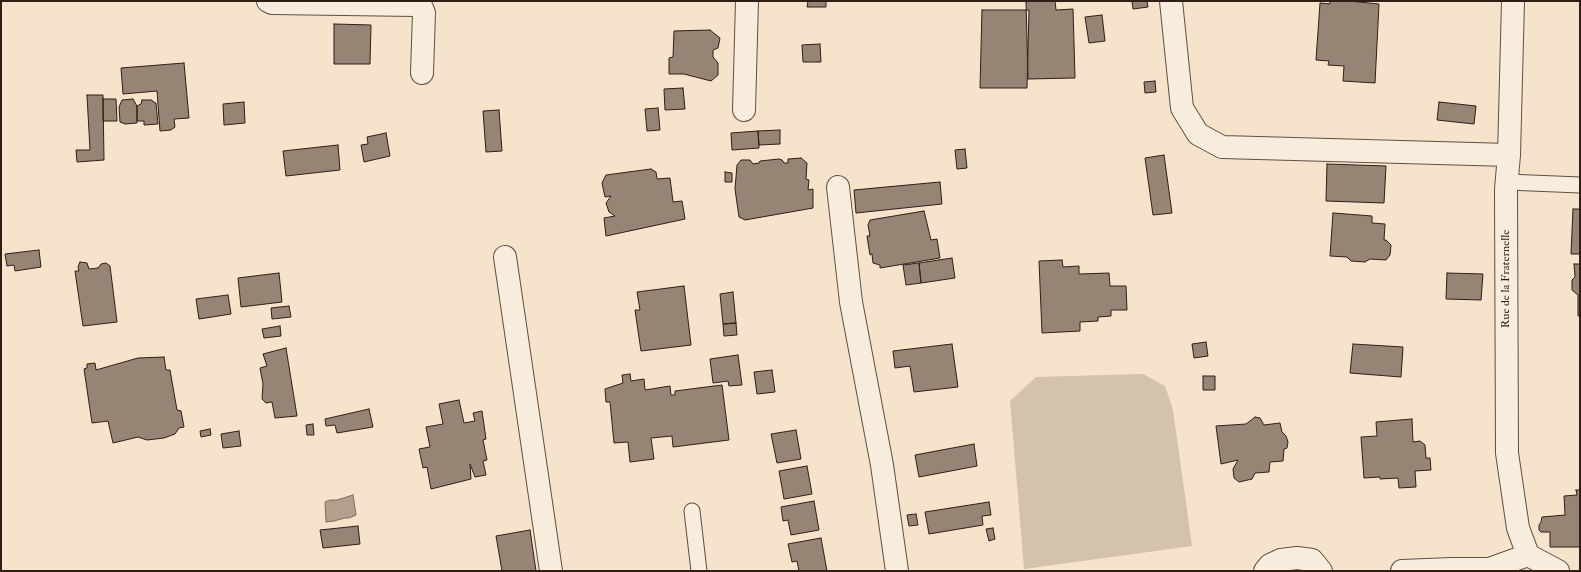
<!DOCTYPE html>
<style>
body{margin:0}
#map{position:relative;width:1581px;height:572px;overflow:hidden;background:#f5e3cb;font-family:"IM FELL Double Pica",serif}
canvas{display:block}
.frame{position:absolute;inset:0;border:2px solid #2f1e16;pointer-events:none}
</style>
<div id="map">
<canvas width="1581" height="572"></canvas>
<div class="frame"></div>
</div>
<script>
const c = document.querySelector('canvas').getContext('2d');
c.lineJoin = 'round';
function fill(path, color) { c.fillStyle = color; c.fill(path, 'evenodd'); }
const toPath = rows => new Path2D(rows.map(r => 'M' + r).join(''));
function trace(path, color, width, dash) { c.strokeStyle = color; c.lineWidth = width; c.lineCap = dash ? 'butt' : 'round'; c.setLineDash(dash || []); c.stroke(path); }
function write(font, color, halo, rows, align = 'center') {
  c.font = font + ' "IM FELL Double Pica",serif'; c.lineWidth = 3; c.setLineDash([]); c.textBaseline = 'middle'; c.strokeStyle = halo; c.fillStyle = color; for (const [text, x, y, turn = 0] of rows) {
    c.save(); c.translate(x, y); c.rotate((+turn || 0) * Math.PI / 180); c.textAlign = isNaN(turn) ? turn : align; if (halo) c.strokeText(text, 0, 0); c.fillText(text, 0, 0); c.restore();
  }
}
fill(toPath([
 [1143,374,1165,386,1173,410,1192,546,1024,569,1010,401,1036,377]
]), '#d3c2ac');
const water = toPath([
 [353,495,356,515,349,518,345,518,334,521,326,522,325,502,330,500,337,500,353,495]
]);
fill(water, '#b2a08d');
trace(water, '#7e6c5d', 1);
const building = toPath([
 [808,1,826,1,826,7,807,7,808,1],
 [1026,1,1055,1,1056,10,1073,9,1075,78,1028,79,1026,1],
 [1132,1,1147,1,1148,7,1133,9,1132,1],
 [1330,1,1349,1,1379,4,1375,83,1343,81,1344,66,1328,65,1329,61,1316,60,1320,3,1330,4,1330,1],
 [982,10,1029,10,1027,88,980,88,982,10],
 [1102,15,1105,41,1089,43,1085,17,1102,15],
 [334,24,371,25,370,64,334,64,334,24],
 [710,30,720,38,718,48,713,50,713,57,718,63,718,75,711,81,684,74,669,74,669,58,673,57,674,31,710,30],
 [820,44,821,62,803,62,802,45,820,44],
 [184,63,189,118,174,119,175,127,171,130,160,131,157,91,123,94,121,68,184,63],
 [1155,81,1156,92,1145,93,1144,82,1155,81],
 [683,88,685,109,665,110,664,89,683,88],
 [87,95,103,95,104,160,77,162,76,150,90,150,87,95],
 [103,99,116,99,117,121,103,121,103,99],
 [133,99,137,106,137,123,125,124,120,122,119,107,122,100,133,99],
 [142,100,152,100,152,101,156,103,158,124,144,125,144,121,137,121,137,106,141,104,142,100],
 [244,102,245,123,224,125,223,104,244,102],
 [1439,102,1476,106,1474,124,1437,120,1439,102],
 [658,108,660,130,647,131,645,109,658,108],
 [499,110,502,151,486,152,483,111,499,110],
 [780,130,780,144,759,145,758,131,780,130],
 [758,131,759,148,732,150,731,133,758,131],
 [386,133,390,156,364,162,361,145,368,144,367,137,386,133],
 [338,145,340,170,286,176,283,151,338,145],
 [965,149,967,168,957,169,955,150,965,149],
 [1164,155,1172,213,1153,215,1145,158,1164,155],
 [801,158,807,163,806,179,809,180,808,190,813,189,813,208,745,220,739,217,735,189,737,165,741,160,750,160,753,164,759,163,760,161,779,159,782,160,784,163,788,163,788,159,801,158],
 [1327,164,1386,166,1384,203,1326,201,1327,164],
 [651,169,656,172,657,179,670,178,673,202,682,201,685,219,606,236,604,218,615,216,609,212,606,203,611,196,605,197,602,183,606,175,651,169],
 [725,172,732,173,732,182,725,182,725,172],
 [940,182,942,204,856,213,854,190,940,182],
 [1573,209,1580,209,1580,254,1571,254,1573,209],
 [924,211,931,240,937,239,940,258,880,268,880,265,873,263,872,254,870,255,867,236,870,236,868,225,870,220,924,211],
 [1333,213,1372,216,1372,223,1385,224,1384,240,1386,240,1391,245,1390,255,1386,260,1370,259,1365,262,1351,261,1347,257,1330,256,1333,213],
 [39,250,41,267,15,271,14,265,7,266,5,254,39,250],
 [952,258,955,278,921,283,919,263,952,258],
 [1062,260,1063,267,1079,266,1079,274,1109,273,1110,286,1126,286,1127,310,1111,310,1111,316,1098,317,1098,321,1080,322,1080,331,1042,333,1039,261,1062,260],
 [80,262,87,263,89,269,98,268,101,264,106,263,110,266,117,322,83,326,75,271,79,271,78,267,80,262],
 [919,263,921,283,906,285,903,265,919,263],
 [1574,264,1580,264,1580,316,1578,316,1578,295,1572,290,1572,280,1575,277,1574,264],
 [279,273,282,302,241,307,238,278,279,273],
 [1447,273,1483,274,1481,300,1446,299,1447,273],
 [684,286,691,345,641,351,635,310,640,310,637,292,684,286],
 [733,292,736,323,723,324,720,294,733,292],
 [228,295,231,314,199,319,196,299,228,295],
 [289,306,291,317,272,319,271,308,289,306],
 [736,323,737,335,724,336,723,324,736,323],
 [280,326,281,336,264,338,262,329,280,326],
 [1206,342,1208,356,1194,358,1192,344,1206,342],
 [952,344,958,387,914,392,910,366,895,368,893,351,952,344],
 [1353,344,1403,347,1401,377,1350,373,1353,344],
 [286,348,297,416,275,418,272,402,266,403,262,399,263,384,260,368,267,366,263,354,286,348],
 [738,355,742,385,729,386,728,381,713,383,710,359,738,355],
 [164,357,166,370,170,370,177,410,181,411,184,427,179,428,175,434,164,438,147,440,138,437,113,443,108,421,92,423,84,369,87,368,87,364,95,363,96,370,138,358,164,357],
 [772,370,775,392,757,394,754,372,772,370],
 [630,374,631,381,644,379,645,390,670,386,671,395,675,395,675,391,722,385,729,440,673,447,672,436,651,438,654,459,630,462,628,442,614,443,610,402,606,402,605,389,623,383,622,375,630,374],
 [1203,376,1215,376,1215,390,1203,390,1203,376],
 [459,400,464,423,475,421,473,413,482,411,486,439,483,440,487,460,483,461,486,475,475,477,470,464,471,479,431,489,427,467,423,468,419,449,430,447,426,427,443,424,439,404,459,400],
 [369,409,373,427,337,433,335,425,326,426,325,419,369,409],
 [1255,417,1260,418,1264,425,1280,423,1282,432,1286,436,1288,442,1287,448,1284,449,1283,461,1270,462,1269,472,1255,473,1252,479,1239,482,1234,478,1233,469,1238,460,1221,464,1216,426,1246,424,1255,417],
 [1412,419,1413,442,1420,441,1425,445,1426,458,1430,458,1431,470,1415,471,1416,487,1399,488,1398,478,1380,479,1380,477,1364,478,1361,437,1377,436,1376,422,1412,419],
 [313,424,314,435,307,435,306,425,313,424],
 [210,429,211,435,201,437,200,431,210,429],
 [796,430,801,459,777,463,771,434,796,430],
 [239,431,241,446,223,448,221,434,239,431],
 [974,444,977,466,919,477,915,455,974,444],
 [807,466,812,494,784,499,779,471,807,466],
 [1576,490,1580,490,1580,547,1550,547,1550,532,1541,532,1539,530,1539,525,1541,522,1542,517,1565,515,1564,496,1577,495,1576,490],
 [814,501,819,530,791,535,788,520,783,521,781,507,814,501],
 [989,502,991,515,982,516,983,525,929,534,925,512,989,502],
 [916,514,918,525,909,526,907,515,916,514],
 [358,526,360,544,323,548,320,530,358,526],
 [993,528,995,539,989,541,986,529,993,528],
 [530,530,536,571,502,571,496,536,530,530],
 [821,538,827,571,799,571,797,561,792,562,788,544,821,538]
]);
fill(building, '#968474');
trace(building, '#2f1e16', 1);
const lane = toPath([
 [1507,182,1580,185],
 [692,511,699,571]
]);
const street = toPath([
 [268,1,272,3,416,5,422,8,424,13,422,73],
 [1171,1,1182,108,1198,134,1222,147,1509,155],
 [1513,1,1509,155,1506,189,1507,453,1518,528,1528,555],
 [744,110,747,1],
 [838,187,851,302,882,465,897,571],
 [505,257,551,571],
 [1265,571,1270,565,1281,560,1297,558,1312,560,1321,571],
 [1402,571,1451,569,1489,569,1528,555,1558,571]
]);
trace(lane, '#604f43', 17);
trace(street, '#604f43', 24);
trace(lane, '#f8eddd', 15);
trace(street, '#f8eddd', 22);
write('12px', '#2f1e16', '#f8eddd', [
 ["Rue de la Fraternelle",1506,279,-90]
]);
</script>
